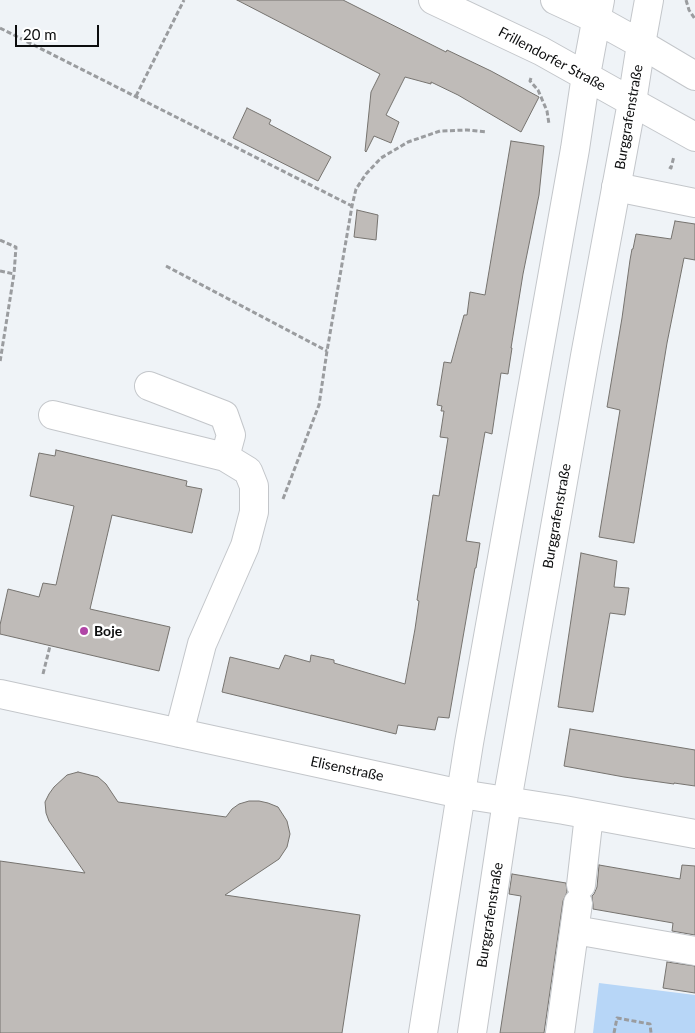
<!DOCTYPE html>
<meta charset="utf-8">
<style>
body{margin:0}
#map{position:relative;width:695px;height:1033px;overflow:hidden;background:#eff3f7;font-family:Lato,sans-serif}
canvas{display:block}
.scale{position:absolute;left:15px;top:25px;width:84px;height:22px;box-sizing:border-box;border:2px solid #0c0d0e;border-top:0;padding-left:6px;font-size:15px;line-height:18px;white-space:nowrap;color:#0c0d0e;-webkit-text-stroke:4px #fff;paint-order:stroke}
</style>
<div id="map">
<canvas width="695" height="1033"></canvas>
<div class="scale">20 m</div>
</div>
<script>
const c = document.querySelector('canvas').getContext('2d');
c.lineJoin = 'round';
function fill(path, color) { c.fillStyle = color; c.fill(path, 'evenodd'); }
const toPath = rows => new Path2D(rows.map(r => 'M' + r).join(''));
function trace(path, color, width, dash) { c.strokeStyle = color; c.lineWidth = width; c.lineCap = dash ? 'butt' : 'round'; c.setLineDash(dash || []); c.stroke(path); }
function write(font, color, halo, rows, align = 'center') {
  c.font = font + ' Lato,sans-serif'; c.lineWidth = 5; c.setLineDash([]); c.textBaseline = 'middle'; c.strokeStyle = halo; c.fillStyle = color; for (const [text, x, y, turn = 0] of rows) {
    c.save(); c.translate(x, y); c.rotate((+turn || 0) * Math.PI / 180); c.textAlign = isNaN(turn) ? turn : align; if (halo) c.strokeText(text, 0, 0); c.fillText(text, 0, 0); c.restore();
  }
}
fill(toPath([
 [599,983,695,995,695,1033,593,1033]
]), '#b7d6f7');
const building = toPath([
 [237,0,343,0,446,52,447,50,491,71,539,97,521,132,458,95,431,82,431,84,405,77,386,115,399,122,391,143,374,136,366,152,365,151,371,92,380,74,237,0],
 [247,108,271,120,269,124,331,157,318,181,233,138,247,108],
 [511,141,544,146,539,195,523,274,511,348,512,348,508,374,501,373,492,434,485,432,466,541,480,543,476,568,475,568,449,718,438,717,435,730,398,725,396,734,222,692,230,657,279,669,285,655,310,662,311,655,334,660,334,663,405,684,415,629,419,601,417,600,433,495,439,496,448,438,440,437,444,411,441,411,442,406,437,405,444,362,451,363,464,315,467,315,470,292,485,295,511,141],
 [357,210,378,215,376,240,354,237,357,210],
 [675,221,695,224,695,260,684,258,667,343,634,543,599,537,620,410,607,407,622,318,630,260,632,249,633,249,636,234,671,239,675,221],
 [56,450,187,481,186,486,202,489,192,533,112,515,90,609,170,627,159,671,0,634,0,625,8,589,39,597,43,583,56,585,74,506,30,496,39,453,55,456,56,450],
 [581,553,617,561,614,587,629,588,625,615,610,613,593,712,558,707,581,553],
 [570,729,695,750,695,786,674,783,674,784,624,777,564,766,570,729],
 [78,772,98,777,106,784,118,802,226,817,232,809,239,804,249,801,259,801,268,803,278,807,287,821,290,834,287,847,279,859,225,895,360,915,342,1033,0,1033,0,861,85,873,49,821,46,813,45,802,49,794,54,787,67,775,78,772],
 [599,865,680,879,682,865,695,866,695,935,672,931,673,923,593,909,593,905,592,896,594,894,597,887,599,865],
 [512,874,566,883,567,892,563,901,544,1033,500,1033,521,896,509,894,512,874],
 [667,962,695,966,695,993,663,988,667,962]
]);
fill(building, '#bfbbb8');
trace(building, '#76736f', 1);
const minor = toPath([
 [641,44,695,76],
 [632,102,695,137],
 [616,187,695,203],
 [149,386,224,415,231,435,225,457],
 [53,415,225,457,248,471,254,486,254,512,245,546,202,644,179,733],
 [0,694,461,794,564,810,695,834],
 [581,885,589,815],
 [575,930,695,951],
 [560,1033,578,903]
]);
const major = toPath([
 [433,0,541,51,632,102],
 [555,0,596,19,641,44],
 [423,1033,469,743,575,149,586,75,600,0],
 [472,1033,507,801,585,356,632,102,641,44,649,0]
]);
trace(minor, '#c3c6ca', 30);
trace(major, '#c3c6ca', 30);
trace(toPath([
 [686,0,689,10,695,19],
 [0,28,352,206],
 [531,78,530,81,538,90,547,111,549,124],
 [136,96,184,0],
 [669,167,671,168,674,156],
 [0,240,16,247,14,274],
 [166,266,327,351],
 [0,271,14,274,0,362],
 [283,499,319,405,327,351,352,206,356,189,366,174,381,158,408,142,440,131,467,130,487,132],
 [43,674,50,646],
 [614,1033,617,1018,650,1024,651,1033]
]), '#9a9c9f', 3, [5, 2.5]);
trace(minor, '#fff', 28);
trace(major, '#fff', 28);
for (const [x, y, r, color] of [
 [84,631,5,"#b045a6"]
]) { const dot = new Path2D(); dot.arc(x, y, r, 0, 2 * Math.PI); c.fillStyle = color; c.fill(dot); trace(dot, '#fff', 2); }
write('14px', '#0c0d0e', '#fff', [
 ["Frillendorfer Straße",552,59,28],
 ["Burggrafenstraße",629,117,-80],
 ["Burggrafenstraße",557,516,-80],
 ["Elisenstraße",347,769,12],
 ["Burggrafenstraße",490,915,-81]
]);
write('bold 14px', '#0c0d0e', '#fff', [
 ["Boje",94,631]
], 'left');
</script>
